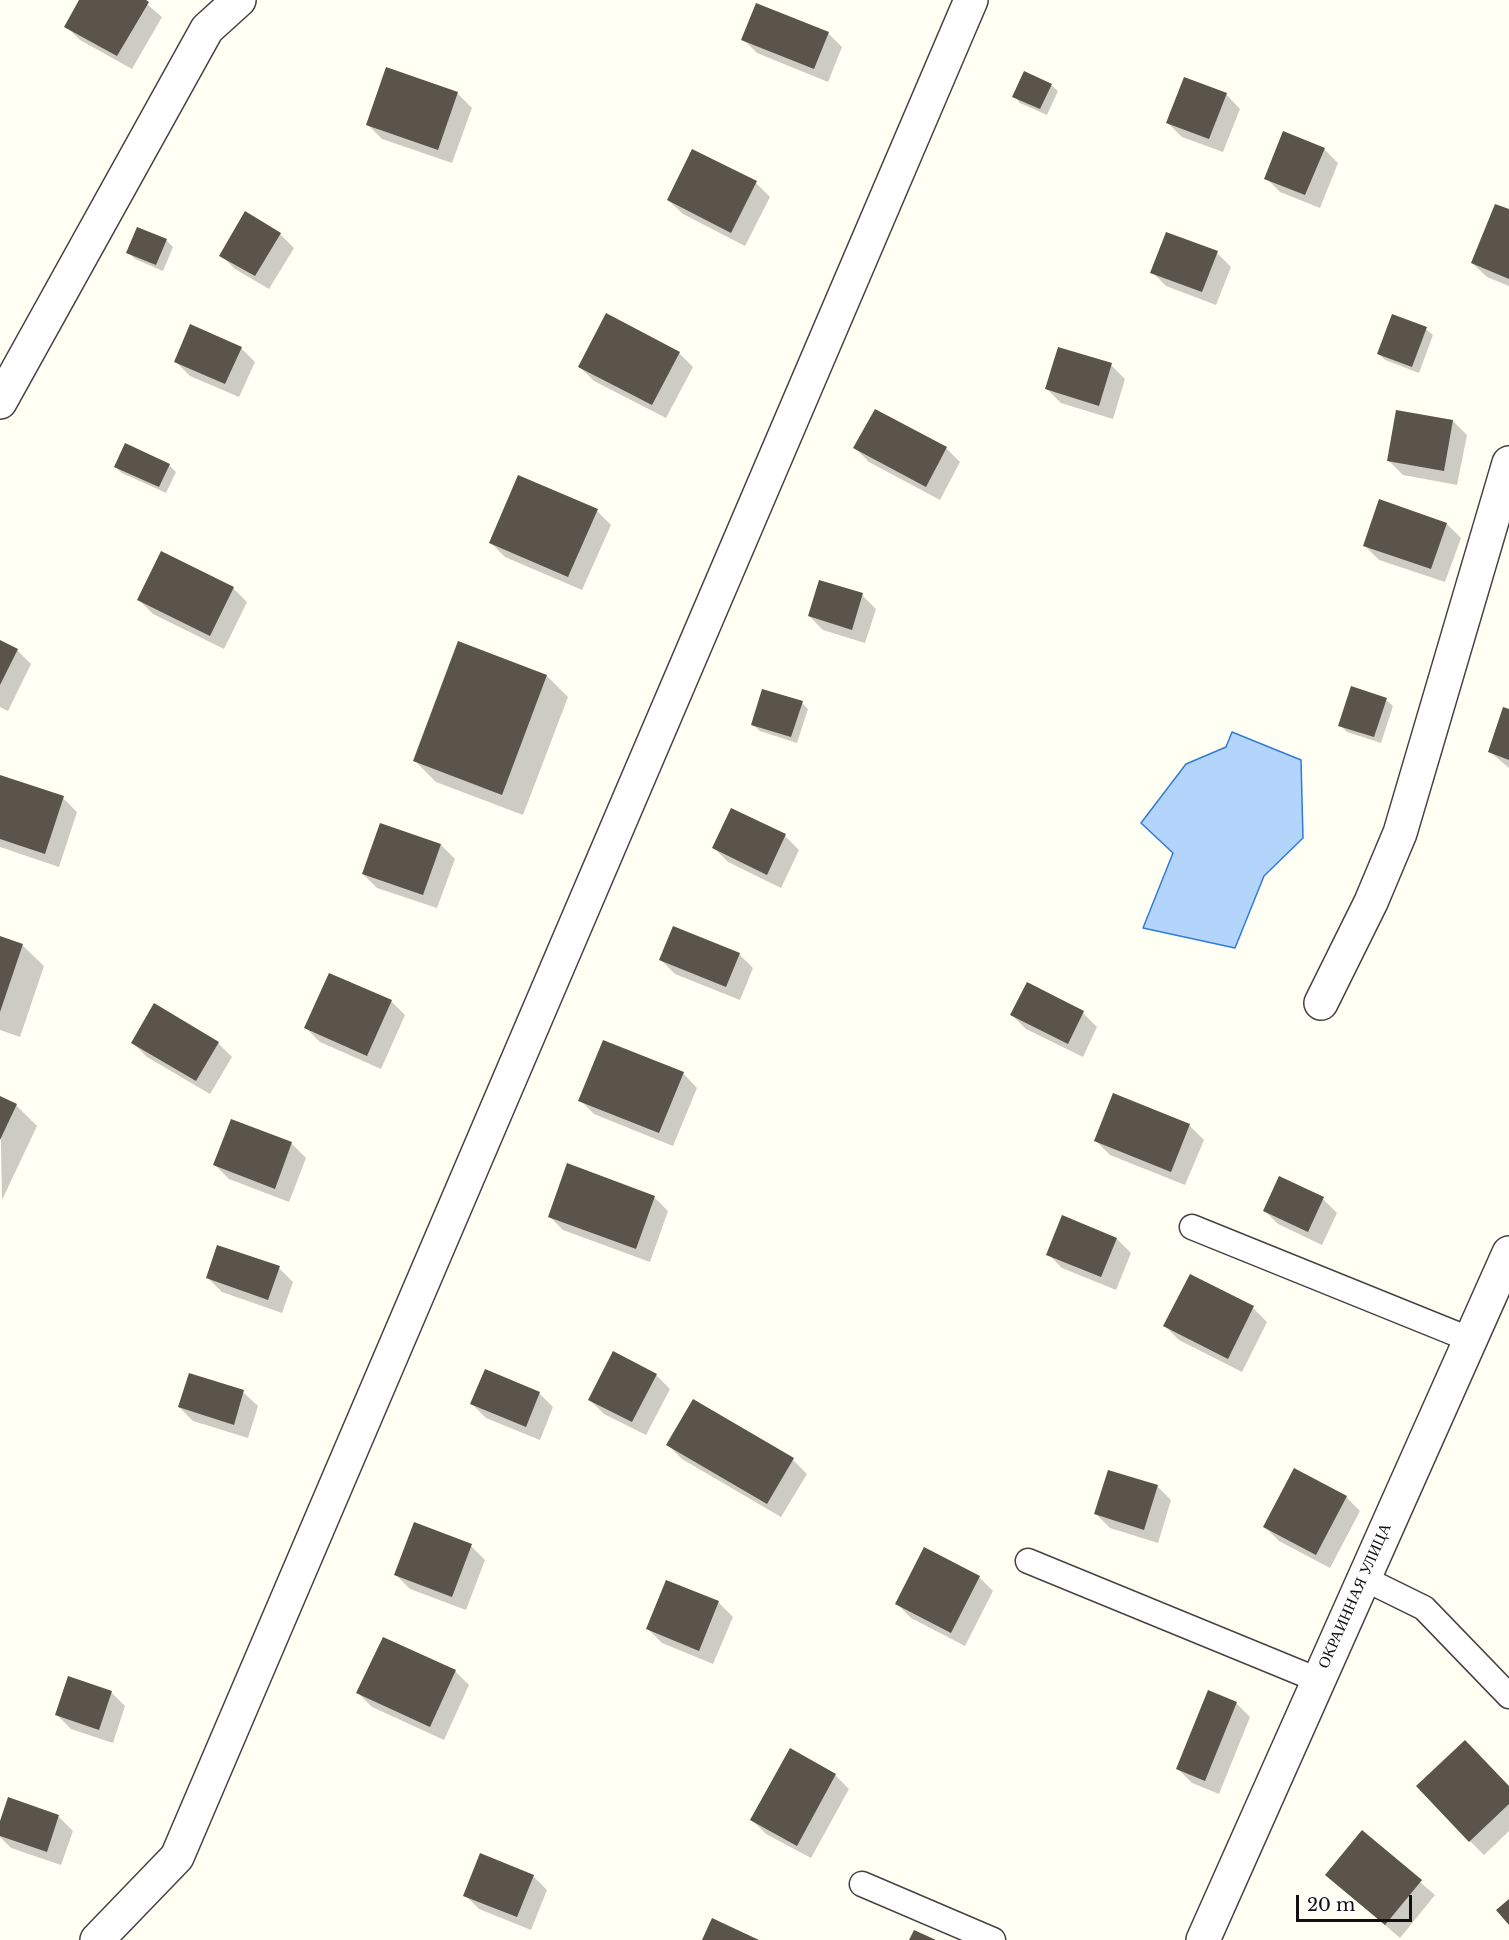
<!DOCTYPE html>
<meta charset="utf-8">
<style>
body{margin:0}
#map{position:relative;width:1509px;height:1940px;overflow:hidden;background:#fffff3;font-family:"Libre Baskerville",serif}
canvas{display:block}
.scale{position:absolute;left:1296px;top:1895px;width:116px;height:27px;box-sizing:border-box;border:3px solid #101010;border-top:0;padding-left:8px;font-size:18px;line-height:21px;white-space:nowrap;color:#101010;-webkit-text-stroke:4px #fff;paint-order:stroke}
</style>
<div id="map">
<canvas width="1509" height="1940"></canvas>
<div class="scale">20 m</div>
</div>
<script>
const c = document.querySelector('canvas').getContext('2d');
c.lineJoin = 'round';
function fill(path, color) { c.fillStyle = color; c.fill(path, 'evenodd'); }
const toPath = rows => new Path2D(rows.map(r => 'M' + r).join(''));
function trace(path, color, width, dash) { c.strokeStyle = color; c.lineWidth = width; c.lineCap = dash ? 'butt' : 'round'; c.setLineDash(dash || []); c.stroke(path); }
function write(font, color, halo, rows, align = 'center') {
  c.font = font + ' "Libre Baskerville",serif'; c.lineWidth = 6; c.setLineDash([]); c.textBaseline = 'middle'; c.strokeStyle = halo; c.fillStyle = color; for (const [text, x, y, turn = 0] of rows) {
    c.save(); c.translate(x, y); c.rotate((+turn || 0) * Math.PI / 180); c.textAlign = isNaN(turn) ? turn : align; if (halo) c.strokeText(text, 0, 0); c.fillText(text, 0, 0); c.restore();
  }
}
const water = toPath([
 [1232,732,1301,760,1303,838,1264,876,1235,948,1143,928,1173,853,1141,823,1186,764,1226,747,1232,732]
]);
fill(water, '#b3d4fb');
trace(water, '#337bd9', 1.5);
fill(toPath([
 [81,0,142,0,162,17,132,69,80,40,66,26],
 [828,33,842,47,828,82,757,53,743,39],
 [387,69,458,94,472,108,452,163,382,139,368,125],
 [1051,85,1058,91,1047,115,1020,103,1014,96],
 [1226,94,1240,109,1223,152,1182,137,1168,123],
 [1324,149,1338,163,1320,208,1280,192,1266,178],
 [693,151,756,183,770,197,745,246,683,214,668,200],
 [1509,211,1509,286,1487,277,1472,263],
 [280,234,294,248,269,289,235,269,221,255],
 [166,240,173,247,163,271,135,259,128,252],
 [1217,253,1231,267,1216,305,1166,286,1152,272],
 [1426,329,1433,335,1419,373,1385,360,1379,354],
 [241,348,255,362,239,397,190,376,176,362],
 [679,353,693,367,666,418,594,381,580,367],
 [1111,365,1125,379,1113,419,1061,403,1047,389],
 [1453,421,1467,435,1457,485,1403,475,1389,461],
 [855,448,946,448,960,462,940,500,869,462],
 [169,465,176,472,166,493,122,473,115,467],
 [597,511,611,525,582,590,505,557,491,543],
 [1447,524,1461,538,1445,582,1379,560,1365,546],
 [233,588,247,602,224,649,153,614,139,600],
 [862,595,876,609,865,643,823,630,809,616],
 [0,641,17,650,31,664,8,711,0,707],
 [547,676,568,697,523,815,436,782,415,761],
 [1386,700,1393,706,1381,743,1347,732,1340,725],
 [802,703,808,709,797,743,760,731,753,725],
 [1509,711,1509,768,1490,752],
 [0,777,63,798,77,812,59,867,0,847],
 [732,810,785,836,799,850,781,888,728,862,714,848],
 [381,825,441,845,455,859,437,908,377,888,363,874],
 [0,938,22,945,44,966,20,1037,0,1030],
 [739,954,753,968,740,1000,675,974,661,960],
 [1028,984,1083,1013,1097,1027,1083,1057,1026,1029,1012,1015],
 [391,1001,405,1015,381,1069,320,1042,306,1028],
 [133,1043,218,1043,232,1057,210,1094,147,1057],
 [683,1073,697,1088,673,1146,594,1114,580,1100],
 [1114,1095,1190,1126,1204,1140,1185,1185,1110,1155,1096,1141],
 [0,1097,16,1105,37,1126,2,1200],
 [232,1121,292,1144,306,1158,289,1202,229,1179,215,1165],
 [654,1197,668,1211,650,1262,563,1230,549,1216],
 [1323,1199,1337,1213,1322,1245,1278,1224,1264,1210],
 [1117,1239,1131,1253,1116,1290,1062,1268,1048,1254],
 [279,1268,293,1282,282,1313,222,1292,208,1278],
 [1253,1308,1267,1322,1242,1372,1179,1340,1165,1326],
 [614,1353,656,1375,670,1389,646,1435,604,1414,590,1400],
 [190,1375,243,1392,258,1406,248,1438,193,1421,179,1407],
 [539,1393,553,1407,540,1440,486,1418,472,1404],
 [668,1445,793,1460,807,1474,781,1517,682,1459],
 [1157,1486,1171,1500,1158,1543,1110,1528,1096,1514],
 [1346,1497,1360,1511,1330,1568,1279,1541,1265,1527],
 [415,1524,471,1546,485,1560,466,1610,410,1589,396,1575],
 [979,1577,993,1591,965,1646,911,1618,897,1604],
 [667,1582,718,1602,733,1617,713,1664,662,1643,648,1629],
 [384,1639,455,1671,469,1685,444,1740,372,1707,358,1693],
 [111,1692,125,1706,113,1743,71,1729,57,1715],
 [1236,1703,1250,1717,1219,1794,1192,1783,1178,1769],
 [835,1775,849,1789,811,1858,766,1834,752,1820],
 [1509,1788,1509,1831,1484,1855,1470,1841],
 [9,1799,59,1817,73,1831,61,1865,11,1848,0,1837,0,1826],
 [1362,1832,1435,1895,1400,1938,1327,1875],
 [533,1876,547,1890,531,1930,479,1909,465,1895]
]), '#0003');
fill(toPath([
 [79,0,146,0,149,2,117,56,64,27],
 [756,3,829,32,814,69,741,40],
 [386,67,458,92,438,150,366,125],
 [1024,71,1052,84,1040,109,1012,97],
 [1184,77,1227,93,1209,139,1166,123],
 [1283,131,1325,148,1305,195,1264,179],
 [692,149,757,181,731,233,667,200],
 [1495,204,1509,209,1509,279,1471,263],
 [245,211,281,233,255,276,219,256],
 [137,227,167,239,156,265,126,253],
 [1166,232,1218,251,1202,292,1150,273],
 [606,313,680,352,652,405,578,367],
 [1392,314,1427,327,1412,367,1377,354],
 [190,324,242,347,225,384,174,362],
 [1058,347,1112,363,1099,406,1045,389],
 [875,409,947,447,926,487,853,448],
 [1396,410,1453,420,1444,471,1387,461],
 [125,443,170,464,159,487,114,467],
 [518,475,598,509,568,577,489,543],
 [1379,499,1447,523,1431,569,1363,546],
 [161,551,234,587,210,636,137,600],
 [819,580,863,593,852,630,808,616],
 [0,640,18,649,0,685],
 [458,641,547,675,502,795,413,761],
 [1351,686,1387,698,1374,737,1338,726],
 [762,689,803,701,791,737,751,725],
 [1503,707,1509,709,1509,760,1488,752],
 [0,775,64,796,45,854,0,839],
 [731,808,786,834,767,875,712,848],
 [380,823,441,844,423,895,362,874],
 [673,926,740,953,726,987,659,960],
 [0,936,23,944,0,1012],
 [329,973,392,1000,367,1056,304,1028],
 [1027,982,1084,1011,1068,1044,1010,1015],
 [154,1003,219,1042,196,1081,131,1043],
 [603,1040,684,1072,659,1133,578,1101],
 [1113,1093,1190,1124,1171,1172,1094,1141],
 [0,1096,17,1104,0,1140],
 [231,1119,292,1142,275,1189,213,1165],
 [567,1163,655,1196,636,1249,548,1217],
 [1279,1176,1324,1197,1308,1232,1263,1211],
 [1062,1215,1117,1238,1101,1277,1046,1255],
 [217,1245,280,1266,268,1300,206,1278],
 [1190,1274,1254,1306,1228,1359,1163,1326],
 [613,1351,657,1374,632,1422,588,1400],
 [485,1369,540,1392,526,1427,470,1404],
 [189,1373,244,1390,234,1425,178,1407],
 [693,1399,794,1458,767,1504,666,1445],
 [1294,1468,1347,1496,1316,1555,1263,1527],
 [1108,1470,1158,1485,1144,1530,1094,1514],
 [414,1522,472,1544,452,1597,394,1575],
 [924,1547,980,1576,951,1633,895,1604],
 [666,1580,719,1601,699,1651,646,1629],
 [383,1637,456,1670,430,1727,356,1693],
 [68,1676,112,1691,99,1730,55,1715],
 [1208,1690,1237,1702,1205,1781,1176,1769],
 [1465,1740,1509,1786,1509,1804,1469,1842,1416,1786],
 [790,1748,836,1774,797,1846,750,1820],
 [8,1797,59,1815,47,1852,0,1836,0,1821],
 [1362,1830,1422,1880,1385,1925,1325,1875],
 [480,1853,534,1875,517,1917,463,1896],
 [1509,1899,1509,1925,1496,1910],
 [712,1918,759,1940,702,1940],
 [914,1930,936,1940,909,1940]
]), '#5a544b');
const lane = toPath([
 [1192,1227,1469,1339],
 [1028,1561,1318,1680],
 [1363,1578,1424,1608,1509,1696],
 [862,1884,993,1940]
]);
const street = toPath([
 [0,402,207,29,239,0],
 [1321,1003,1371,902,1400,833,1509,463],
 [97,1940,177,1857,971,0],
 [1203,1940,1509,1253]
]);
trace(lane, '#434343', 27);
trace(street, '#434343', 36);
trace(lane, '#fff', 24);
trace(street, '#fff', 33);
write('16px', '#101010', '#fff', [
 ["ОКРАИННАЯ УЛИЦА",1355,1596,-66]
]);
</script>
